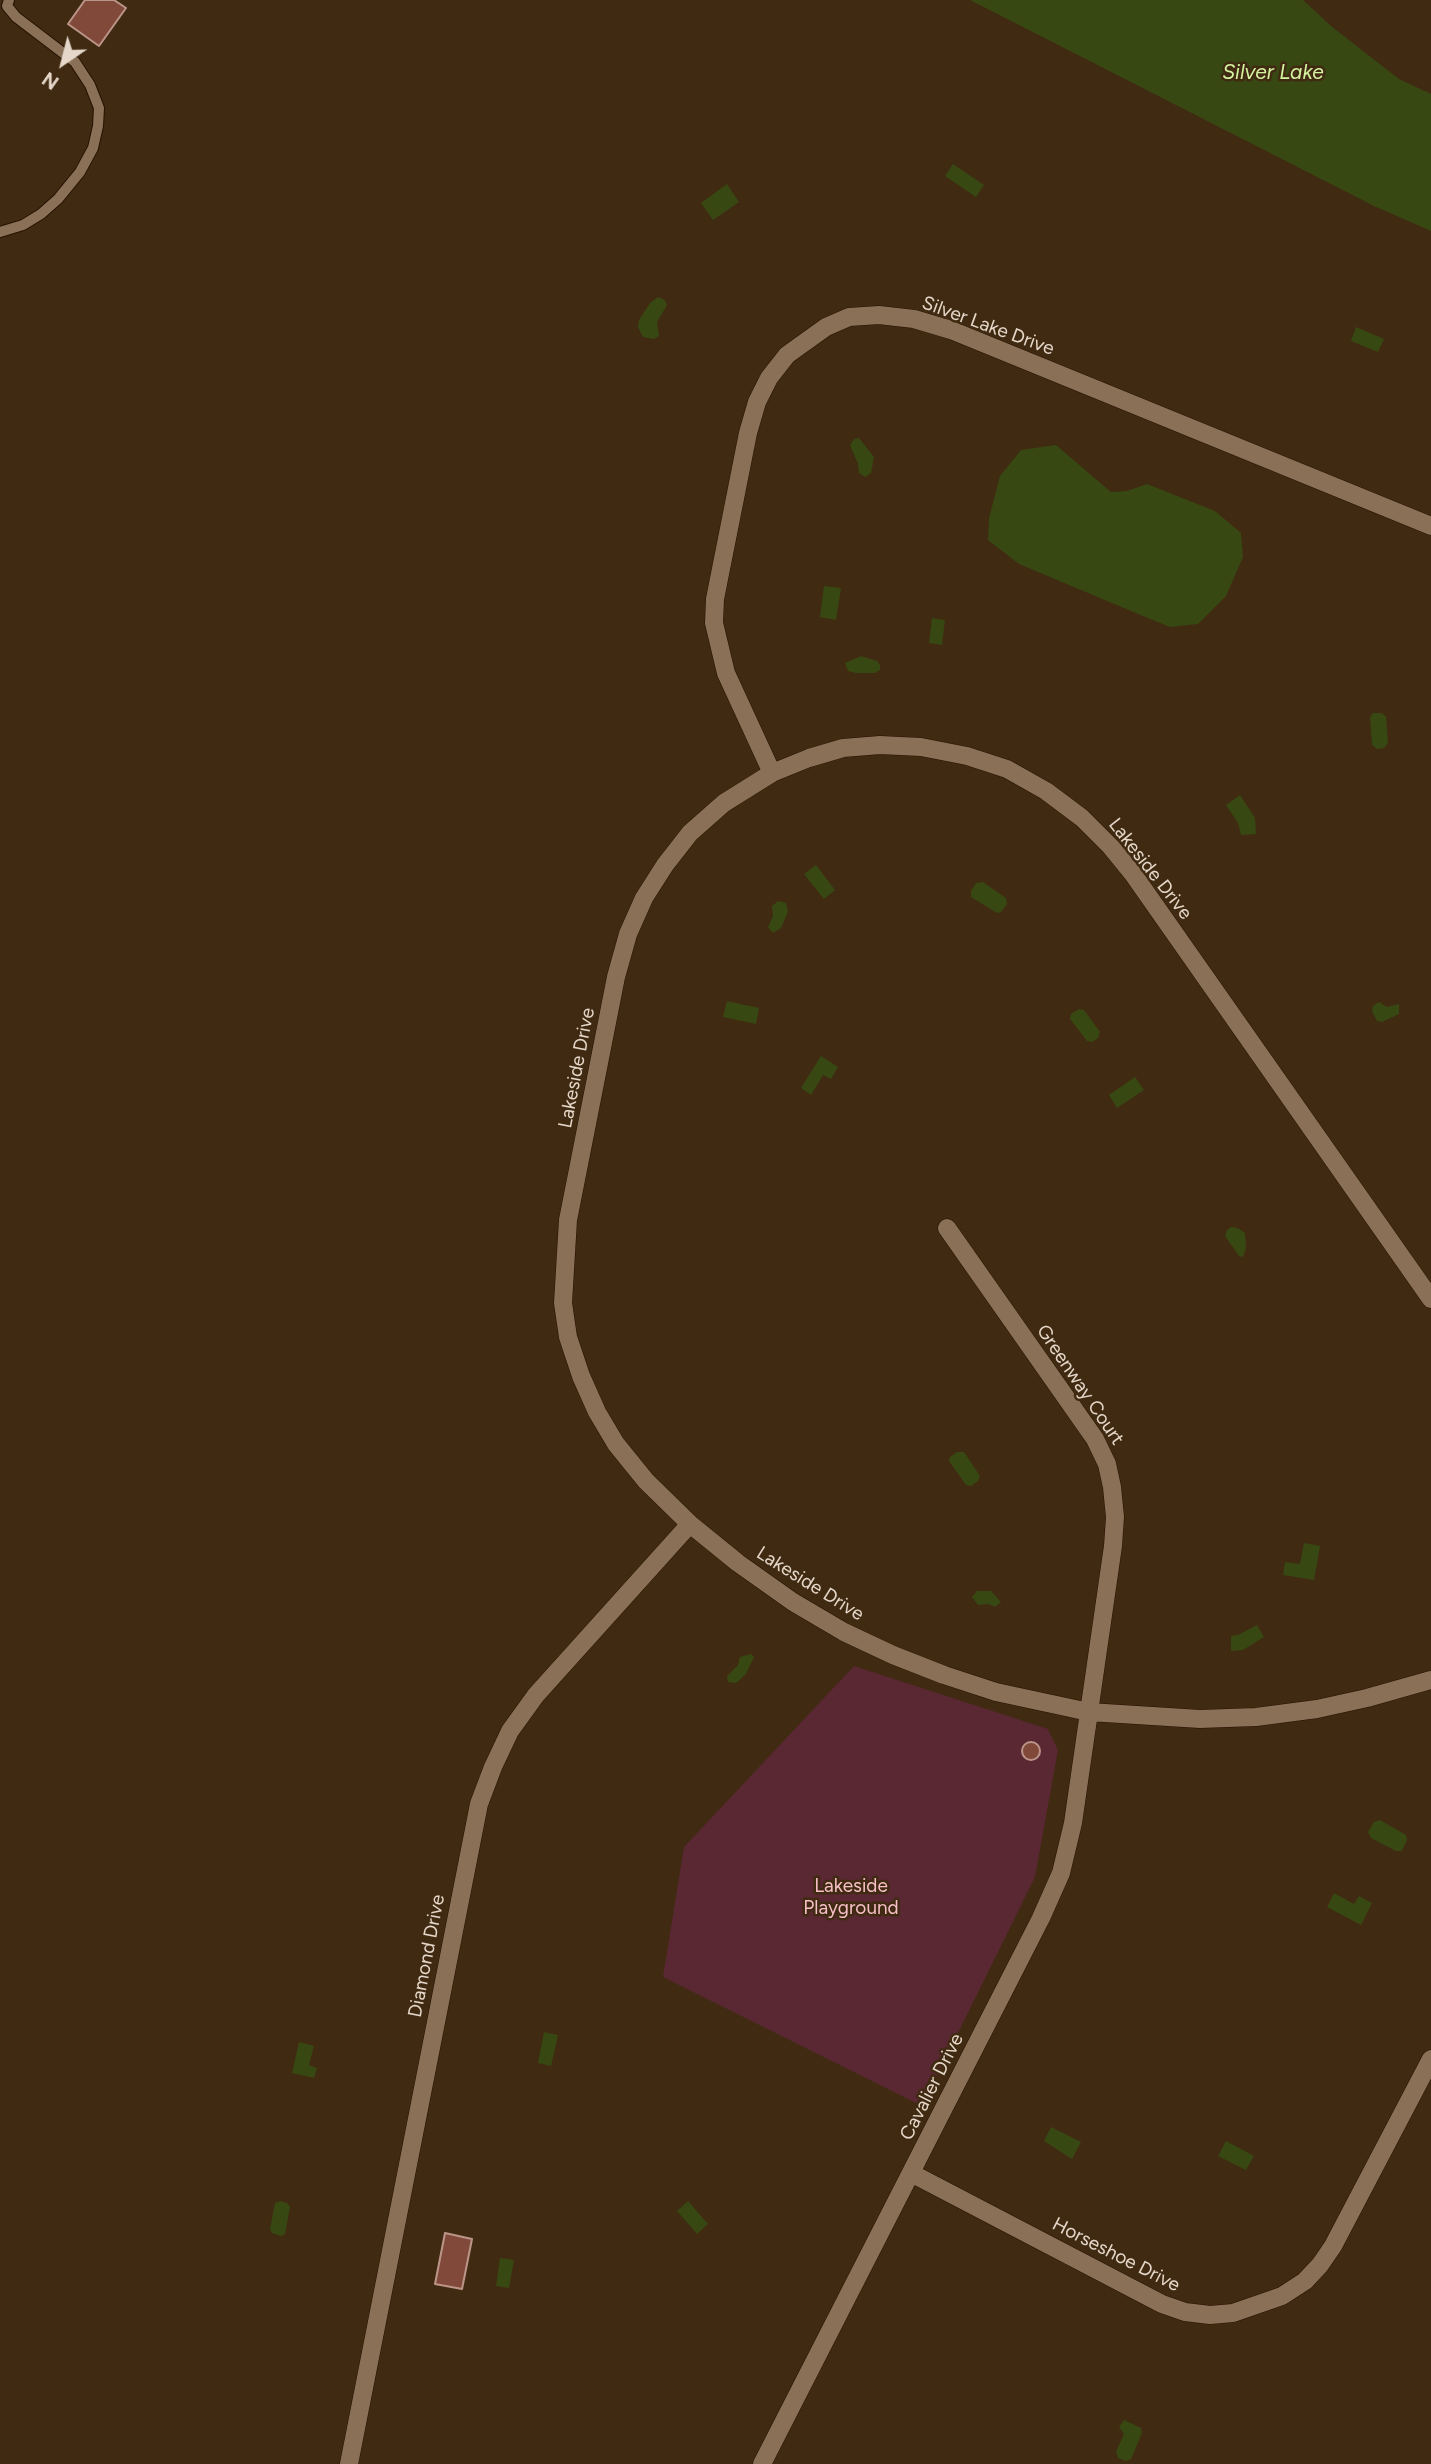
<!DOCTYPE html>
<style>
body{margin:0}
#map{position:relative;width:1431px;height:2464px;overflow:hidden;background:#402a12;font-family:Figtree,sans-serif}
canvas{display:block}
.north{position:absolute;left:28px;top:28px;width:70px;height:70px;-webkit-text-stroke:5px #402a12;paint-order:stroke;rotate:215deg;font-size:19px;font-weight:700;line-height:28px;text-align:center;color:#e5d7c9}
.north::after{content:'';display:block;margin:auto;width:24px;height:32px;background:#e5d7c9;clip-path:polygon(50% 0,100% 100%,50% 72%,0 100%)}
</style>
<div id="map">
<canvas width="1431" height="2464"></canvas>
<div class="north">N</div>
</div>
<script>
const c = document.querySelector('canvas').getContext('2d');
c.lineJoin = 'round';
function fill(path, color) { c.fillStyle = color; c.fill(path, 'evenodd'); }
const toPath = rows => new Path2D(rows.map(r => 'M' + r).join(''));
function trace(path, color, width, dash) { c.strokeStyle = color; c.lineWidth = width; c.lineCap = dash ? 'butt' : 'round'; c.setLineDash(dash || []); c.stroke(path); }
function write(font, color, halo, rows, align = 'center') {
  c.font = font + ' Figtree,sans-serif'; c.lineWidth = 5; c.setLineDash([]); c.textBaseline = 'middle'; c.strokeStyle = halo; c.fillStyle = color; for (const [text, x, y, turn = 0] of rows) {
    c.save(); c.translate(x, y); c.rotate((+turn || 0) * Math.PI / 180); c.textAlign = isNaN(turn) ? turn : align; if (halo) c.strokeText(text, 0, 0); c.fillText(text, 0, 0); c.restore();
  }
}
fill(toPath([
 [854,1666,1048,1729,1058,1750,1035,1877,922,2106,663,1977,684,1847]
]), '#592832');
fill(toPath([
 [970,0,1303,0,1331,26,1399,79,1431,94,1431,231,1376,207],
 [953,164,984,185,976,197,945,176],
 [727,184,739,202,713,220,701,203],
 [658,297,665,300,667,305,657,322,659,336,654,339,643,337,638,327,639,320,650,303],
 [1356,327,1384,339,1378,352,1351,341],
 [859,438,874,457,871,473,865,477,859,473,858,464,850,445,854,439],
 [1056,445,1111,492,1127,491,1147,484,1215,511,1241,533,1243,557,1226,596,1198,624,1170,627,1143,616,1019,564,988,540,989,518,1000,476,1021,450],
 [824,586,841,588,836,620,820,617],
 [932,618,945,620,942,645,929,643],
 [861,656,877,661,880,665,880,670,875,673,856,673,848,671,845,663],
 [1373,713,1381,713,1386,716,1388,743,1384,748,1377,749,1372,745,1370,717],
 [1240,795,1255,818,1256,834,1241,835,1238,823,1226,805],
 [816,865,835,890,824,899,804,874],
 [983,882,1006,898,1007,904,1001,912,997,913,971,897,971,891,976,883],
 [778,901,786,903,788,912,781,928,773,933,768,927,773,916,772,906],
 [727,1001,759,1008,756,1024,723,1017],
 [1379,1002,1387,1007,1399,1004,1399,1014,1382,1022,1377,1021,1372,1011,1373,1006],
 [1079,1009,1084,1010,1100,1032,1098,1038,1092,1042,1087,1041,1070,1019,1071,1014],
 [821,1056,838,1067,831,1079,823,1075,811,1095,801,1088],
 [1135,1077,1144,1090,1117,1108,1109,1095],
 [1231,1227,1238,1228,1245,1233,1246,1248,1243,1257,1239,1256,1225,1236,1227,1230],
 [957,1452,964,1452,980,1476,978,1481,971,1486,966,1485,949,1461,950,1457],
 [1304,1543,1320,1546,1314,1580,1283,1575,1285,1562,1300,1564],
 [977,1591,991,1591,1001,1602,995,1607,988,1604,978,1605,972,1597],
 [1257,1625,1264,1637,1243,1650,1231,1651,1231,1636,1238,1635],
 [751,1654,754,1657,746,1674,736,1683,728,1682,727,1676,738,1665,740,1657],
 [1380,1820,1406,1835,1407,1840,1402,1851,1396,1851,1371,1838,1368,1832,1374,1822],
 [1334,1893,1354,1904,1359,1896,1372,1903,1361,1925,1327,1907],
 [544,2032,558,2035,551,2066,538,2063],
 [299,2042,314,2046,309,2065,317,2068,314,2078,292,2073],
 [1051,2127,1081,2142,1072,2159,1044,2141],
 [1226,2141,1254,2156,1246,2170,1218,2156],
 [280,2201,287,2203,290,2207,285,2234,281,2236,272,2233,270,2229,275,2203],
 [688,2201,708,2224,697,2234,677,2211],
 [500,2258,514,2260,509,2288,496,2286],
 [1124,2420,1141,2428,1142,2433,1131,2459,1126,2461,1118,2458,1116,2452,1124,2434,1119,2427]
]), '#384812');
const building = toPath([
 [85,0,114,0,126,8,99,46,68,24,85,0],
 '1022 1751a9 9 0 1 1 18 0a9 9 0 1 1-18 0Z',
 [445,2233,472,2239,462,2289,435,2284,445,2233]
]);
fill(building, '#804939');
trace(building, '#bb9589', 2);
const service = toPath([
 [0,232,23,225,41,214,58,199,80,172,93,148,98,126,99,108,90,85,75,62,16,17,7,6,9,0]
]);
const minor = toPath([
 [772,773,726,673,714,623,715,599,748,433,757,402,769,378,787,355,826,327,849,317,879,315,914,319,951,330,1431,526],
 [1431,1299,1133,874,1111,847,1082,818,1046,791,1007,769,967,756,921,747,880,745,843,748,809,758,772,773,724,803,690,833,665,865,644,898,628,934,616,977,568,1220,563,1303,568,1337,581,1376,597,1412,616,1444,646,1481,690,1524,738,1563,793,1602,844,1632,893,1655,944,1675,996,1692,1089,1712,1200,1719,1256,1717,1317,1709,1367,1698,1431,1680],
 [911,2173,1162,2304,1185,2312,1210,2315,1233,2313,1282,2296,1305,2281,1320,2265,1333,2246,1431,2059],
 [349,2464,479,1804,493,1767,510,1731,536,1695,690,1524],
 [762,2464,1041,1918,1061,1873,1073,1823,1113,1546,1115,1517,1112,1487,1107,1464,1095,1439,947,1228]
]);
trace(service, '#261200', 12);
trace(minor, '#261200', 19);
trace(service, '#897057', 10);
trace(minor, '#897057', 18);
write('19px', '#e5d7c9', '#402a12', [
 ["Silver Lake Drive",988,326,20],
 ["Lakeside Drive",1150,869,52],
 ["Lakeside Drive",577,1068,-79],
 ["Greenway Court",1080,1385,56],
 ["Lakeside Drive",810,1584,32],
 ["Diamond Drive",427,1956,-79],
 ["Cavalier Drive",932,2087,-63],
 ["Horseshoe Drive",1116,2255,27]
]);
write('19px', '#f7bfc7', '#402a12', [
 ["Lakeside",851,1886],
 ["Playground",851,1908]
]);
write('italic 21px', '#d4f2a0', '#402a12', [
 ["Silver Lake",1273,73]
]);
</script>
